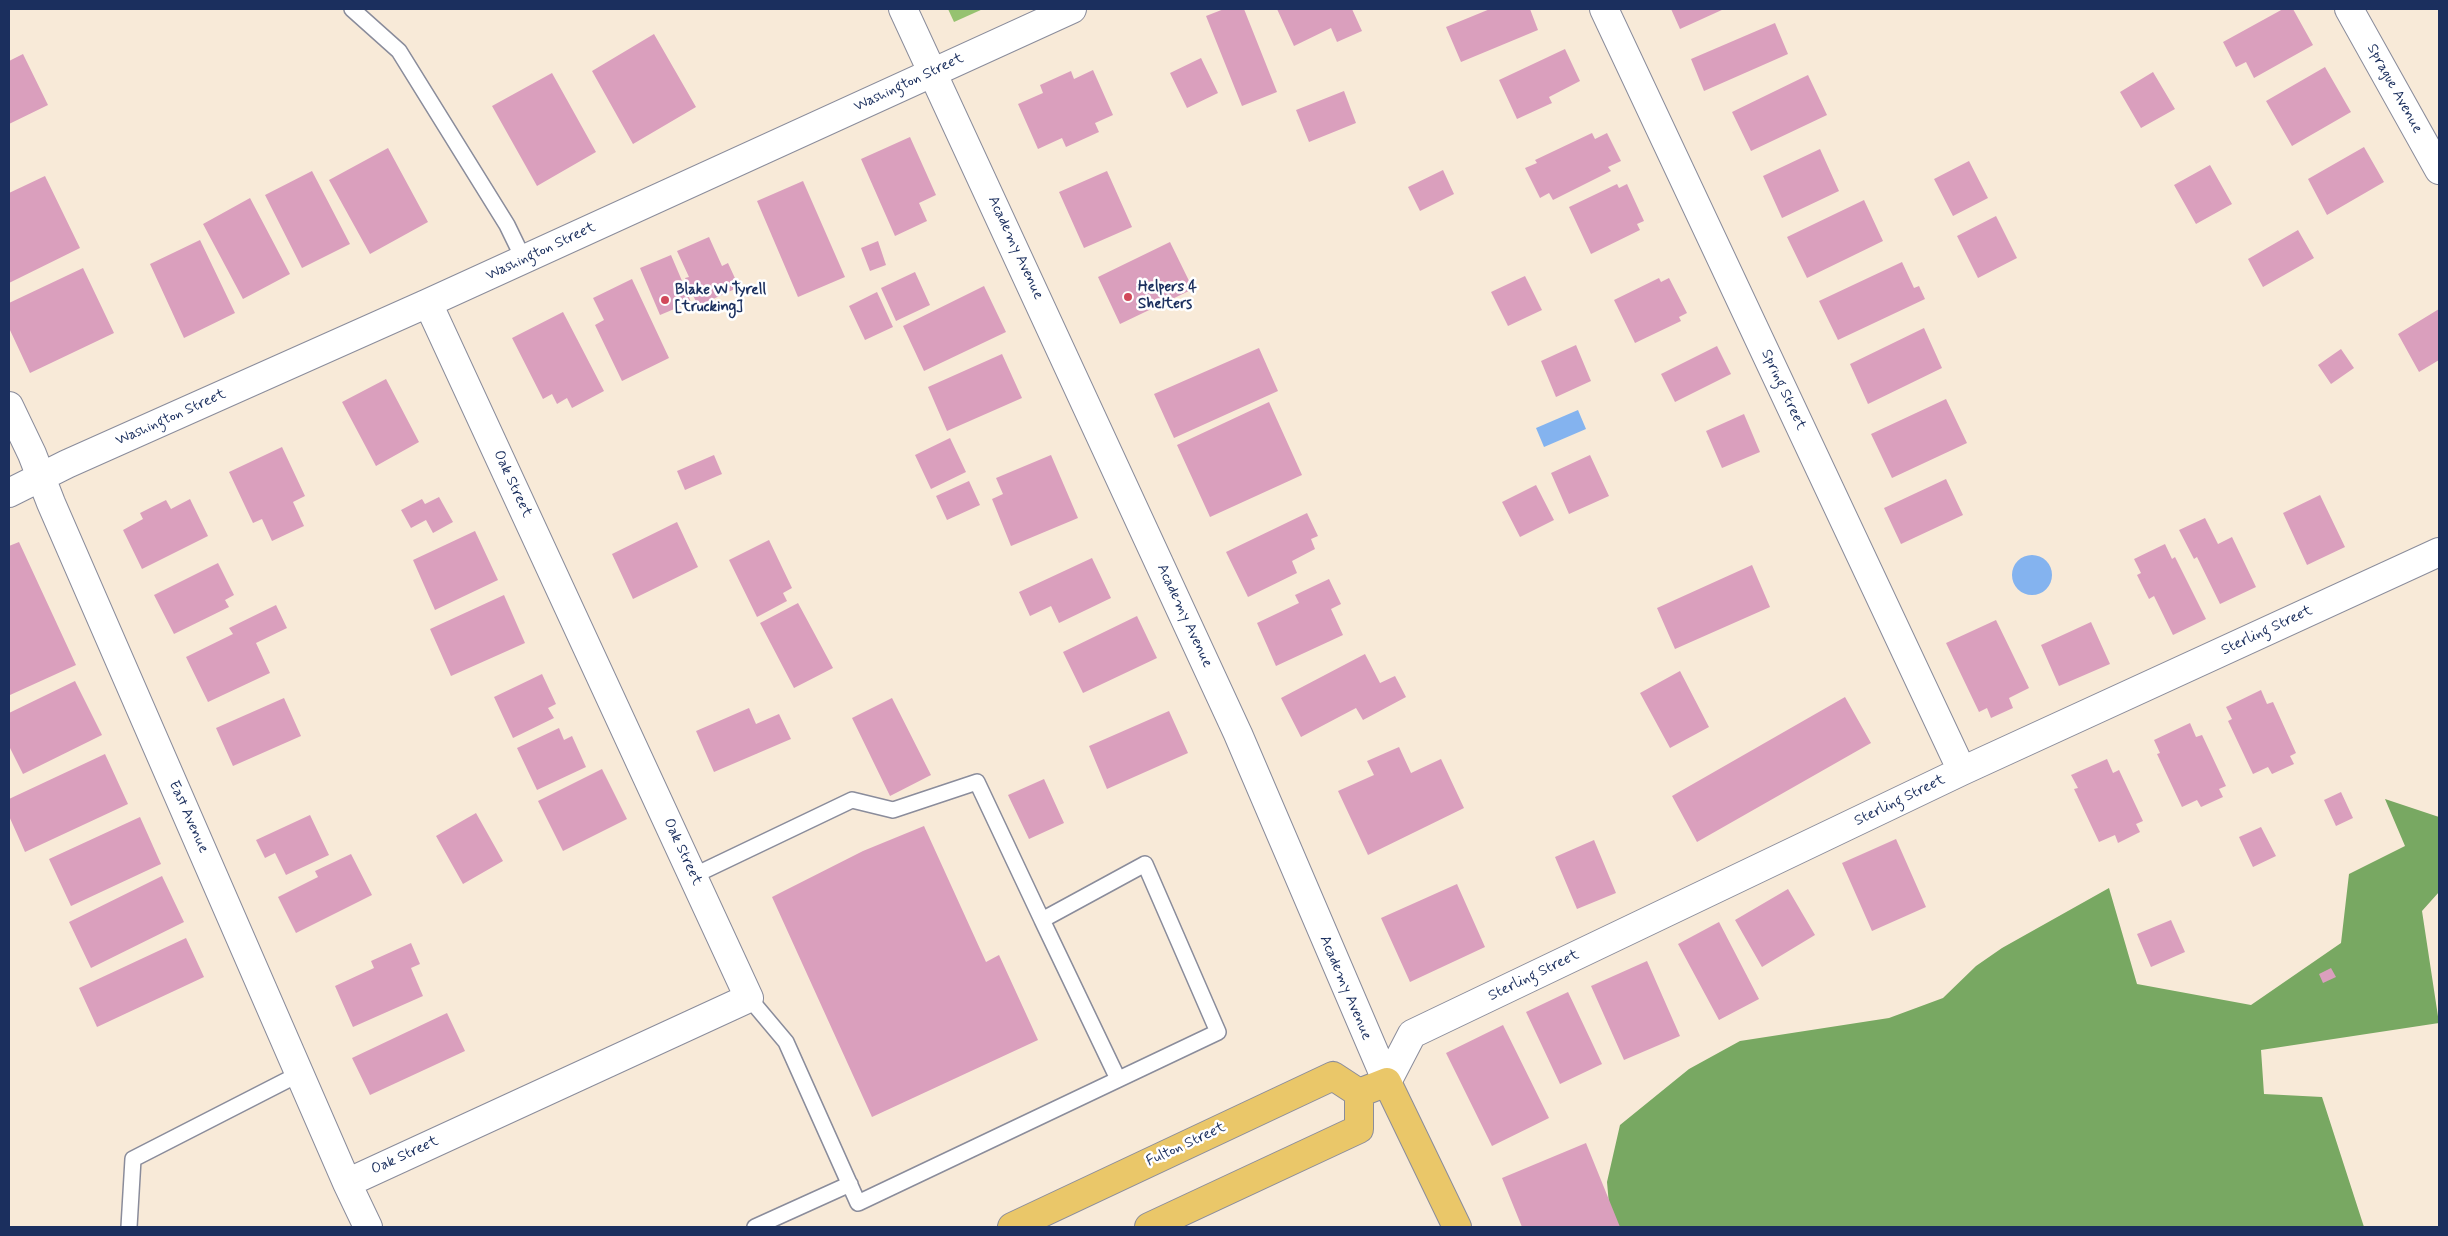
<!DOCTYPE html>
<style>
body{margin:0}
#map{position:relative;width:2448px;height:1236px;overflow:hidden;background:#f8ead8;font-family:Mynerve,sans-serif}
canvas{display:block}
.frame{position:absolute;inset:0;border:10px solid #1b2f5e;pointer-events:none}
</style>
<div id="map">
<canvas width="2448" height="1236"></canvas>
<div class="frame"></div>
</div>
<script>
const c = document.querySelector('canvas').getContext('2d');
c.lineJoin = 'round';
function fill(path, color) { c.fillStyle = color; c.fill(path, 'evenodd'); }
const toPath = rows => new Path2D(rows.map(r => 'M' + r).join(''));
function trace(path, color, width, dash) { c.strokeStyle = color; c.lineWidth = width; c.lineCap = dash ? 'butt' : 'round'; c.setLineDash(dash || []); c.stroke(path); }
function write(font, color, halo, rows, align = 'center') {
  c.font = font + ' Mynerve,sans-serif'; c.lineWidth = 5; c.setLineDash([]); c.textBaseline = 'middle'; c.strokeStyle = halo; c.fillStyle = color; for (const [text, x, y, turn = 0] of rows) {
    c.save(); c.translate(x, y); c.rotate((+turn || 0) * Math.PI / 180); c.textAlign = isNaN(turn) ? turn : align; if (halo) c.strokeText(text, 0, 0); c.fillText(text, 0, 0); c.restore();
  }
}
fill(toPath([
 [948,9,983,9,954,22]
]), '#96c270');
fill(toPath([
 [2385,799,2439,817,2439,892,2422,911,2439,1023,2261,1050,2264,1094,2322,1097,2364,1227,1611,1227,1607,1182,1620,1125,1689,1069,1740,1041,1889,1018,1943,998,1976,966,2002,948,2109,888,2137,984,2251,1005,2341,943,2349,874,2405,846]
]), '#78a862');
fill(toPath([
 [1578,410,1586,429,1544,447,1536,428],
 '2012 575a20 20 0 1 1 40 0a20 20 0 1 1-40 0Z'
]), '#84b3ef');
fill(toPath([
 [1224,9,1244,9,1277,92,1242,106,1206,16],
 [1277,9,1352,9,1362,31,1337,42,1331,28,1294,46],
 [1490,9,1530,9,1538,30,1461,62,1446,27],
 [1671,9,1724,9,1680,29],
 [2283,9,2293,9,2313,45,2254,78,2246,62,2236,67,2223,42],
 [1775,23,1788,54,1704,91,1691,59],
 [654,34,696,107,633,144,592,71],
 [1565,49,1580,81,1549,97,1552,103,1517,119,1499,80],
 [23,54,48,105,9,124,9,61],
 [1201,58,1218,93,1187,108,1170,73],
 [2325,67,2351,112,2292,146,2266,101],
 [1093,70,1113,115,1095,123,1099,132,1066,147,1062,138,1038,149,1018,104,1043,93,1040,85,1071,71,1074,79],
 [2153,72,2175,109,2141,128,2120,92],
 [552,73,596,152,537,186,492,106],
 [1808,75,1827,115,1751,151,1732,112],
 [1344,91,1356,123,1309,142,1296,110],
 [1592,133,1595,139,1607,133,1621,161,1608,167,1611,171,1553,200,1549,193,1540,198,1525,168,1537,163,1535,160],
 [910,137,936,195,919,203,927,221,895,236,861,159],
 [2364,147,2384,182,2327,215,2308,179],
 [388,148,428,222,370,254,329,180],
 [1820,149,1839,191,1782,218,1763,176],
 [1969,161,1988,198,1953,216,1934,179],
 [2210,165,2232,204,2196,224,2174,185],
 [1443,170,1454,194,1420,211,1408,187],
 [312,171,350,244,302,268,265,195],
 [1107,171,1132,227,1084,248,1059,192],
 [45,176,80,248,9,283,9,193],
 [803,181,845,277,798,297,757,201],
 [1617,184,1619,188,1627,184,1644,221,1637,224,1640,230,1591,254,1569,207],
 [250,198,290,274,243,299,203,224],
 [1864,200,1883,241,1807,278,1787,237],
 [1996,216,2017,258,1978,278,1957,236],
 [2298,230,2314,258,2263,287,2248,259],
 [709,237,722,266,728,263,739,287,698,306,685,278,689,277,677,251],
 [200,240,235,313,184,338,150,264],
 [878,241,886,265,870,271,861,248],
 [1170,242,1193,289,1120,324,1098,277],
 [671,255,691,302,660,315,640,268],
 [1902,262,1914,288,1919,286,1925,299,1838,340,1819,301],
 [83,268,114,333,30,373,9,328,9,303],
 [915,272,930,305,896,321,881,288],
 [1525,276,1542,310,1508,326,1491,292],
 [1659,278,1661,282,1669,278,1687,313,1679,317,1681,321,1635,343,1614,300],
 [632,279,669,358,622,381,595,325,604,320,593,298],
 [984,286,1006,332,924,371,903,326],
 [877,292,893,327,865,340,849,306],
 [2439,309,2439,360,2419,372,2398,334],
 [563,312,604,391,572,408,567,398,557,404,552,394,543,399,512,338],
 [1924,328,1942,368,1868,404,1850,364],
 [1576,345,1591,381,1556,397,1541,361],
 [1717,346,1731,374,1675,402,1661,374],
 [1259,348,1278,391,1174,438,1154,394],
 [2341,349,2354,368,2331,384,2318,365],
 [1002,354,1022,398,947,431,928,387],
 [386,379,419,442,376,466,342,402],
 [1946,399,1967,443,1892,478,1871,434],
 [1269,402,1302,475,1210,517,1177,445],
 [1744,414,1760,452,1722,468,1706,431],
 [950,438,966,472,931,489,915,455],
 [282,447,305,496,293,502,304,526,272,541,262,519,253,523,229,472],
 [714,455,722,474,685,490,677,471],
 [1051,455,1078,518,1011,546,992,499,1003,494,996,478],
 [1590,455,1609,496,1569,514,1551,473],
 [1946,479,1963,515,1901,544,1884,508],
 [969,481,980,505,947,520,936,496],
 [1536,485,1554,520,1520,537,1502,502],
 [2320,495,2345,547,2307,565,2283,513],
 [439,497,453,522,433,533,426,520,411,528,401,510,422,499,425,504],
 [190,499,208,536,142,569,123,530,143,519,140,513,166,500,171,509],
 [1307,513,1318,536,1311,539,1315,549,1292,561,1297,573,1248,597,1226,552],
 [2205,518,2218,544,2232,537,2256,587,2220,604,2197,557,2194,559,2179,530],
 [677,522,698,567,633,599,612,554],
 [475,531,498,580,435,610,413,560],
 [769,540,792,588,783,593,787,601,757,617,729,560],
 [19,542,76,665,10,695,9,546],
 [2165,544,2172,559,2175,557,2206,619,2173,635,2154,596,2149,599,2137,575,2141,573,2134,559],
 [1092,558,1111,598,1059,623,1051,606,1030,616,1019,592],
 [218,563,234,595,225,600,229,607,174,634,154,595],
 [1752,565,1770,607,1675,649,1657,608],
 [1329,579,1341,604,1331,609,1343,635,1276,666,1257,623,1299,603,1295,595],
 [504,595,525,643,451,676,430,629],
 [798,603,833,668,794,688,760,623],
 [276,605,287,628,256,643,270,673,208,702,186,657,233,634,229,628],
 [1137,616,1157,658,1083,693,1063,652],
 [1996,620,2029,688,2009,698,2013,708,1991,718,1987,708,1979,712,1946,643],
 [2091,622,2110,664,2059,686,2041,645],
 [1365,654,1380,683,1395,676,1406,697,1363,720,1356,708,1301,737,1281,698],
 [1680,671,1709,727,1670,748,1640,693],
 [542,674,556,704,548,708,554,718,513,738,494,697],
 [75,681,102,735,23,774,9,746,9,713],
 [2261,690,2267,704,2273,702,2296,753,2290,756,2294,764,2272,774,2268,767,2253,774,2228,721,2232,719,2226,707],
 [1845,697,1871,743,1697,842,1672,796],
 [284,698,301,736,233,766,216,728],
 [892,698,931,775,890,796,852,718],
 [749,708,756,724,779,714,791,739,714,772,696,731],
 [1169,711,1188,753,1107,789,1089,746],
 [2190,723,2196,737,2202,735,2226,786,2219,789,2223,797,2201,807,2197,800,2182,807,2157,754,2160,753,2154,740],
 [559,728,564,740,572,736,586,767,537,790,517,748],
 [1399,747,1411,773,1441,759,1464,808,1368,855,1338,791,1374,775,1367,761],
 [105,754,128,804,25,852,9,816,9,799],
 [2107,759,2113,773,2119,770,2143,821,2136,824,2140,832,2118,843,2115,835,2099,842,2074,789,2078,788,2071,775],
 [602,769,627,819,563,851,538,801],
 [1044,779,1064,823,1029,839,1008,795],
 [2341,792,2353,818,2336,826,2324,800],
 [476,813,503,861,463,884,436,836],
 [310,815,329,855,286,875,275,853,265,858,256,840],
 [140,817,161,864,71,906,49,859],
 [924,826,986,962,999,955,1038,1040,872,1117,772,897,863,851],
 [2261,827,2276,856,2253,867,2239,837],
 [1896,839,1926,907,1872,931,1842,863],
 [1594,840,1616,893,1577,909,1555,857],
 [351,854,372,895,296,933,278,897,318,877,315,871],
 [162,876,184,922,91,968,69,922],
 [1457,884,1485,947,1410,982,1381,918],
 [1788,889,1815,935,1762,967,1735,920],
 [2171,920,2185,952,2151,967,2137,934],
 [1719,922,1759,999,1719,1020,1678,944],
 [186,938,204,977,97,1027,79,988],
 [411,943,420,964,411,968,423,996,353,1027,335,986,374,968,371,961],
 [1647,961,1680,1036,1624,1060,1591,986],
 [2331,968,2336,977,2323,983,2319,974],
 [1568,992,1602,1064,1560,1084,1526,1012],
 [447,1013,465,1051,370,1095,352,1058],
 [1503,1025,1549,1118,1492,1146,1446,1053],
 [1586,1143,1620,1227,1522,1227,1502,1178]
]), '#da9fbd');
const service = toPath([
 [352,9,399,51,507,225,524,260],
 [693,876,852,800,893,810,977,782,1042,920],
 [749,998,786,1042,858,1203,1218,1032,1145,864,1042,920,1118,1079],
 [129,1227,133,1159,299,1074],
 [755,1227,850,1184]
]);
const minor = toPath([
 [903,9,1238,734,1387,1082],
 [1604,9,1962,771],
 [2349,9,2439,170],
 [9,406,32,454,51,503,347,1183,368,1227],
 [9,493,67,464,428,303,1072,9],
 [1387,1082,1412,1034,1962,771,2439,552],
 [347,1183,749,998,428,303]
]);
const primary = toPath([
 [1359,1093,1387,1082,1457,1227],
 [1012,1227,1333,1076,1359,1093],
 [1149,1227,1359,1129,1359,1093]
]);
trace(service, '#8a8c9b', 18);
trace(minor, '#8a8c9b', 30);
trace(primary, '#8a8c9b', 30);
trace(service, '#fff', 15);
trace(minor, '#fff', 28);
trace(primary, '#eac769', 28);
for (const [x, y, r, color] of [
 [1128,297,5,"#d1495b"],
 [665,300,5,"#d1495b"]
]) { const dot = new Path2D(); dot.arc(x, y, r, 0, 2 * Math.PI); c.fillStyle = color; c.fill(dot); trace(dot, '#fff', 2); }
write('15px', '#1b2f5e', '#fff', [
 ["Washington Street",909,83,-25],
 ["Sprague Avenue",2394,89,61],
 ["Academy Avenue",1015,248,65],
 ["Washington Street",541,252,-25],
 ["Spring Street",1783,390,65],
 ["Washington Street",171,418,-24],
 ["Oak Street",512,484,65],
 ["Academy Avenue",1184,616,65],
 ["Sterling Street",2267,631,-25],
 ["Sterling Street",1900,801,-26],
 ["East Avenue",188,817,66],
 ["Oak Street",682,852,65],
 ["Sterling Street",1534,976,-26],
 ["Academy Avenue",1345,988,67],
 ["Fulton Street",1186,1145,-25],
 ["Oak Street",405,1156,-25]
]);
write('bold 15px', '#1b2f5e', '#fff', [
 ["Helpers 4",1138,288],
 ["Shelters",1138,305],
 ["Blake W Tyrell",675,291],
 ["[trucking]",675,308]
], 'left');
</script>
